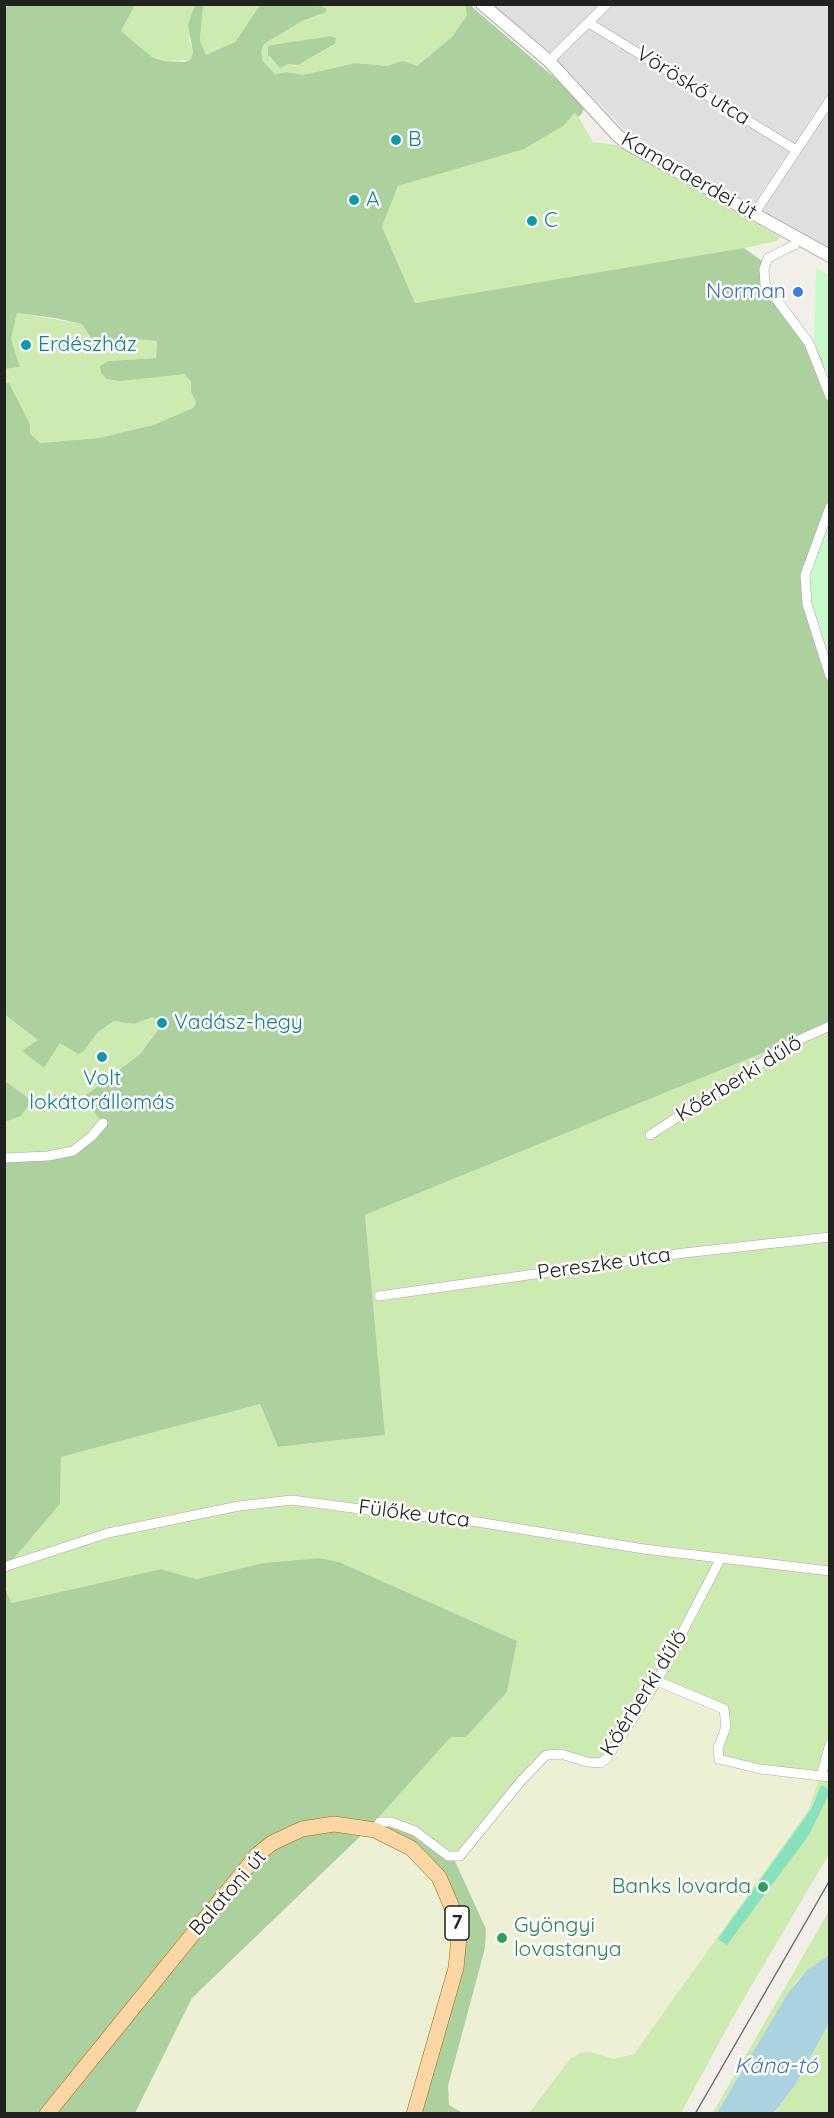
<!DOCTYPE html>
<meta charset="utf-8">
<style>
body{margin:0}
#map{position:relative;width:834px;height:2118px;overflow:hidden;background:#f2efe9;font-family:Quicksand,sans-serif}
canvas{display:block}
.frame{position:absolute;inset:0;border:6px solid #222;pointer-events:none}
</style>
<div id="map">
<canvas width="834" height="2118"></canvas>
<div class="frame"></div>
</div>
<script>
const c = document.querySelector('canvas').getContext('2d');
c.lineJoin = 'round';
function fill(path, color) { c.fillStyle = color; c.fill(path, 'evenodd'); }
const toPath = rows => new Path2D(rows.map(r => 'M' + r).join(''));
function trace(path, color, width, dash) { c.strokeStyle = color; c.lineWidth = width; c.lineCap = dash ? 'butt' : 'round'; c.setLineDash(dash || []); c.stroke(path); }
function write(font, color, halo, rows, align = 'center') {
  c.font = font + ' Quicksand,sans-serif'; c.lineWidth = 5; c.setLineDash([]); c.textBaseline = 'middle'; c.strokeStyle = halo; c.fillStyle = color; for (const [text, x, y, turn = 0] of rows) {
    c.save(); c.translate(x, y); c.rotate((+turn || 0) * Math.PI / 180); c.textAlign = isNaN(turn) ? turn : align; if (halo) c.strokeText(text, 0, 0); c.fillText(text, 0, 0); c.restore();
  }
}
fill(toPath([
 [493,5,829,5,829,249,642,148,548,50]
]), '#e0dfdf');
fill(toPath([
 [657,1681,720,1706,821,1776,814,1799,634,2054,614,2059,590,2052,570,2059,529,2113,463,2113,453,2109,446,2099,448,2086,485,1949,486,1929,453,1857,539,1761],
 [369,1828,424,1859,459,1937,414,2113,135,2114,192,1998]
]), '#eef0d5');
fill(toPath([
 [135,5,195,5,189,39,193,52,191,60,163,61,152,57,121,31],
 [203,5,260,5,235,42,206,56,200,40],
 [312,5,465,5,467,15,452,38,417,66,403,62,387,66,355,63,303,75,287,72,275,74,263,61,260,52,264,44,302,21,326,12,326,8],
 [331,36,333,46,296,66,288,64,280,67,269,58,271,45],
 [576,113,593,142,617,145,780,237,777,241,744,248,415,304,382,227,398,186,524,148],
 [17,313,82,324,114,342,133,339,157,341,156,358,110,361,186,374,191,382,191,392,196,402,193,408,153,425,99,438,40,443,30,433,30,424,9,383,5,383,5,369,20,367,11,339],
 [4,1015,38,1040,60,1043,84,1051,98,1032,114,1021,134,1024,153,1017,163,1022,140,1054,82,1098,103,1123,73,1151,5,1158,5,1122,21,1116,32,1102,5,1080],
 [829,1026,829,1854,732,2019,681,2113,529,2113,570,2059,581,2053,590,2052,614,2059,634,2054,809,1809,820,1776,719,1759,724,1735,724,1709,657,1681,601,1763,546,1755,460,1856,369,1828,451,1737,466,1737,507,1692,517,1641,339,1562,320,1558,263,1563,195,1579,161,1569,10,1603,5,1584,5,1569,60,1504,61,1457,260,1404,278,1447,385,1435,365,1215],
 [829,1911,829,1955,807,1970,795,1983,717,2113,712,2114],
 [829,2023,829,2113,774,2114,798,2081]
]), '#cdebb0');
fill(toPath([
 [312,4,326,8,326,12,302,21,264,44,261,52,263,61,275,74,287,72,303,75,355,63,387,66,403,61,417,66,452,37,467,15,465,5,470,5,556,79,584,108,581,115,578,117,575,113,563,126,524,149,398,186,382,227,415,303,744,248,762,261,763,282,814,343,822,359,830,387,829,1026,365,1215,385,1435,278,1447,260,1404,61,1457,60,1504,5,1569,5,1158,63,1154,103,1123,82,1098,140,1054,163,1023,153,1017,134,1024,114,1021,98,1032,84,1051,78,1054,60,1043,44,1068,22,1051,38,1040,5,1015,5,383,9,383,30,424,30,433,40,443,99,438,153,425,193,408,196,402,191,392,191,382,185,374,120,381,107,379,101,373,100,366,109,361,156,358,157,341,133,339,114,342,92,339,82,324,55,318,17,313,11,339,20,367,5,369,5,5,135,5,121,31,152,57,163,61,185,62,191,59,193,52,188,25,195,5,203,5,200,40,206,55,235,42,260,5],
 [331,36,336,38,335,44,298,65,288,64,280,68,268,55,268,47,271,45],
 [4,1080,32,1101,21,1116,5,1122],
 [320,1558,339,1562,517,1641,507,1692,466,1737,451,1737,369,1828,192,1998,135,2113,5,2113,4,1584,11,1603,161,1569,196,1579,263,1563],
 [391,1822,453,1857,486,1929,485,1948,448,2086,449,2105,463,2113,419,2113,465,1950,465,1929,457,1900,438,1865,420,1849,383,1826]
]), '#add19e');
fill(toPath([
 [816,268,829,275,829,387,822,359,814,343],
 [829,513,829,667,810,604,808,575]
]), '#c8facc');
fill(toPath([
 [821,1785,829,1789,829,1794,809,1835,727,1945,718,1939,812,1808]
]), '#88e0be');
fill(toPath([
 [829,1955,829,2023,796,2084,774,2113,717,2113,788,1993,807,1970]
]), '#aad3df');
const minor = toPath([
 [589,23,796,150],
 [549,61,607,4],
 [754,214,830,100],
 [799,239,794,245,768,258,764,269,765,284,809,343,830,396],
 [830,507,805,575,807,604,830,676],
 [650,1135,792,1043,830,1026],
 [4,1158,48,1156,73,1151,92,1136,103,1123],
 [379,1296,684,1253,830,1237],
 [4,1567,108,1533,239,1506,292,1500,413,1516,459,1519,644,1549,830,1571],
 [657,1681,724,1709,726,1727,718,1748,719,1759,760,1769,830,1777],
 [821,1776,830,1744],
 [375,1830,380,1822,391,1822,415,1831,448,1856,460,1856,521,1781,546,1755,561,1754,587,1762,601,1763,607,1758,657,1681,721,1558]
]);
const tertiary = toPath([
 [482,4,549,61,617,135,628,144,830,256]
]);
const primary = toPath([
 [47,2114,257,1855,272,1843,302,1829,334,1824,375,1830,411,1848,439,1877,456,1917,459,1937,456,1968,414,2114]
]);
trace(minor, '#a9a9a9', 10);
trace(tertiary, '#a9a9a9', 14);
trace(primary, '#a06b00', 16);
trace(minor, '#fff', 9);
trace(tertiary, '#fff', 12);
trace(primary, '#fcd6a4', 15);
trace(toPath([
 [695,2114,830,1880]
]), '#707070', 1.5);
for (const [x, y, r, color] of [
 [396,140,6,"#0f9aa8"],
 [354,200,6,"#0f9aa8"],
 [532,221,6,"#0f9aa8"],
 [798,292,6,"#3f7fe0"],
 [26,345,6,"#0f9aa8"],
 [162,1023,6,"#0f9aa8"],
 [102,1057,6,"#0f9aa8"],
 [763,1887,6,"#2e9e5b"],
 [502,1938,6,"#2e9e5b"]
]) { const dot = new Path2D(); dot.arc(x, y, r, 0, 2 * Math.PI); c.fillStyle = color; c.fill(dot); trace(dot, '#fff', 2); }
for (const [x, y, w] of [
 [457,1923,24]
]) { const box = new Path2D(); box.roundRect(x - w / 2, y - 17, w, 34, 4.5); c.fillStyle = '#fff'; c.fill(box); trace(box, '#222', 1.5); }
write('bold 20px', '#222', null, [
 ["7",457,1923]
]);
write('21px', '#222', '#fff', [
 ["Vöröskő utca",693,86,32],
 ["Kamaraerdei út",689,176,30],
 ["Kőérberki dűlő",739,1079,-32],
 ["Pereszke utca",604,1264,-8],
 ["Fülőke utca",414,1514,7],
 ["Kőérberki dűlő",644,1693,-58],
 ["Balatoni út",228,1893,-49]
]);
write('21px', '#0d838f', '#fff', [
 ["B",408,140],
 ["A",366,200],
 ["C",544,221],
 ["Erdészház",38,345],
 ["Vadász-hegy",174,1023],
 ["Volt",102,1079,"center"],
 ["lokátorállomás",102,1103,"center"]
], 'left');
write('21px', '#366cbe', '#fff', [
 ["Norman",786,292]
], 'right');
write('21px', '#27864d', '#fff', [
 ["Banks lovarda",751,1887],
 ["Gyöngyi",514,1926,"left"],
 ["lovastanya",514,1950,"left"]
], 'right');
write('italic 22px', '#4a7aab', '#fff', [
 ["Kána-tó",776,2066]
]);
</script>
